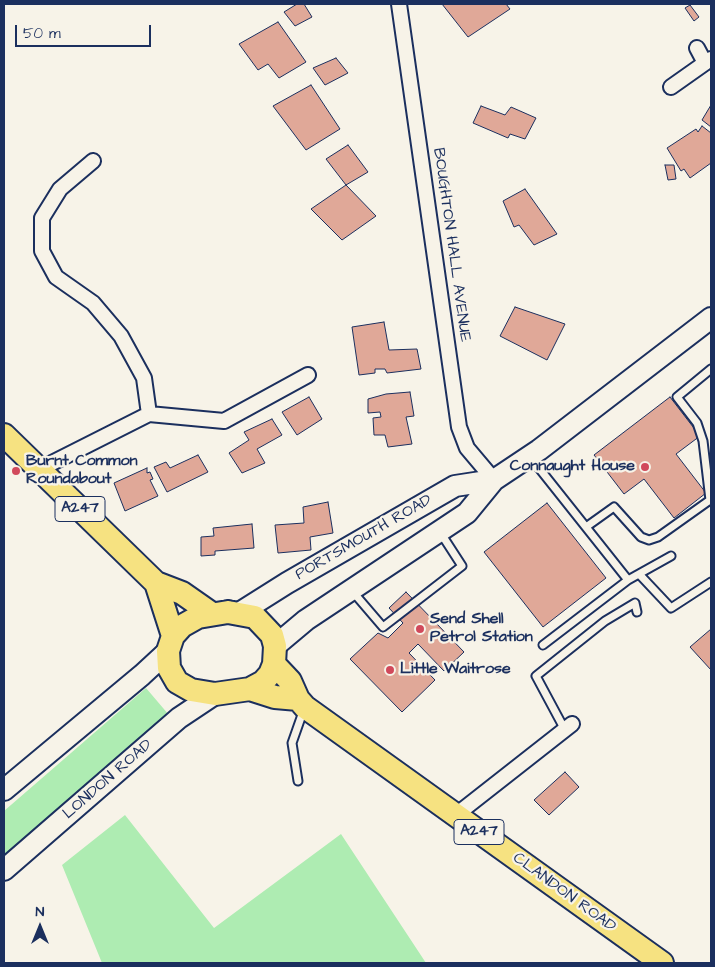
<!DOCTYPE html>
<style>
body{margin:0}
#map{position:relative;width:715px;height:967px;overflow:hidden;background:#f7f3e8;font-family:"Architects Daughter",sans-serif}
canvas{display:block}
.frame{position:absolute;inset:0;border:5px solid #1b2f5e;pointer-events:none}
.north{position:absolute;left:15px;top:902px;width:50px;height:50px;-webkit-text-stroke:4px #f7f3e8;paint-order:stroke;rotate:0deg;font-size:14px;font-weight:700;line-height:20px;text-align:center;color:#1b2f5e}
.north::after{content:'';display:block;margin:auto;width:18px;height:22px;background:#1b2f5e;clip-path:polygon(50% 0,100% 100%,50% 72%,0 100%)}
.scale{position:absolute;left:15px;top:25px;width:136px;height:22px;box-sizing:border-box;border:2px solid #1b2f5e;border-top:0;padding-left:6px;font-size:15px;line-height:18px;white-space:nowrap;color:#1b2f5e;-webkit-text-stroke:4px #f7f3e8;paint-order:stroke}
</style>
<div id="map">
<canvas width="715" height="967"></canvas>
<div class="frame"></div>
<div class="north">N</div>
<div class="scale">50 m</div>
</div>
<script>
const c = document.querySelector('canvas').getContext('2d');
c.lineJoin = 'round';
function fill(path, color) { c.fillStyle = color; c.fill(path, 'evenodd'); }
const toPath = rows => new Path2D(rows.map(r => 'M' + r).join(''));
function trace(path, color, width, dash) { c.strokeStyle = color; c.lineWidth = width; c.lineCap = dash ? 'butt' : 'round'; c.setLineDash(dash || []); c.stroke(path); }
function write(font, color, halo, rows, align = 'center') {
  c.font = font + ' "Architects Daughter",sans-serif'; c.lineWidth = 4.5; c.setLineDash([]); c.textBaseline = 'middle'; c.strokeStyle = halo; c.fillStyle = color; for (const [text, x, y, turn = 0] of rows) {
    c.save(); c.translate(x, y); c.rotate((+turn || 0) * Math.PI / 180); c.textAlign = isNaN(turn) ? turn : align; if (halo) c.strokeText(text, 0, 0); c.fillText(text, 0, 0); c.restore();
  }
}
fill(toPath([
 [146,688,169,715,4,856,4,811],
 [125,815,214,928,341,834,426,963,102,963,62,865]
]), '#aeecb2');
const building = toPath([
 [297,4,304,4,312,17,295,26,284,12,297,4],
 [442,4,506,4,510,9,468,37,442,4],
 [690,5,699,17,694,21,685,8,690,5],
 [278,22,306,62,279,78,268,64,258,70,239,44,278,22],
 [336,58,348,73,325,85,313,68,336,58],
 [311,85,340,129,306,150,273,106,311,85],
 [711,105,711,127,702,120,711,105],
 [481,106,505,115,511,107,536,118,525,139,510,134,508,138,473,123,481,106],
 [702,126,711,133,711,163,690,178,684,169,681,171,667,148,696,129,698,132,702,126],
 [348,145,368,172,346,185,326,159,348,145],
 [665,165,674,165,676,179,668,180,665,165],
 [346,185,376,216,342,240,311,209,346,185],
 [525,189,557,234,534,245,519,225,514,227,503,201,525,189],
 [515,307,565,324,547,360,500,336,515,307],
 [384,322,389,350,417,349,421,369,387,373,385,369,375,369,375,373,359,375,352,327,384,322],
 [410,392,414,416,406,417,412,444,388,447,385,435,374,435,373,418,381,417,380,412,368,413,368,399,386,394,410,392],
 [309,397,322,419,297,435,282,412,309,397],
 [670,397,700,436,676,454,706,493,674,518,644,479,624,494,594,455,670,397],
 [272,419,282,435,257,449,265,463,242,473,229,453,249,440,244,432,272,419],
 [198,455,208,472,167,492,154,467,166,462,170,468,198,455],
 [147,468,147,473,150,472,153,479,150,480,158,496,125,511,114,483,147,468],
 [328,502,333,533,310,537,311,550,278,553,275,525,304,523,303,507,328,502],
 [547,503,606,578,543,627,484,552,547,503],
 [252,524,254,548,215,551,215,555,201,556,201,537,214,536,213,528,252,524],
 [406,592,464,652,444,671,418,644,409,653,435,680,402,712,350,659,378,633,388,638,403,623,389,608,406,592],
 [711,629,711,670,690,647,711,629],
 [565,772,579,787,549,815,534,800,565,772]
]);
fill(building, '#e0a898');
trace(building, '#1b2f5e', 1);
const lane = toPath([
 [531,458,628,580,671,556],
 [710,500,703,441,697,423,677,397,711,369],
 [586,527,614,507,641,537,649,540,658,537,710,500,711,501],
 [639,574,671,608,711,582],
 [353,592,383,627,462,566,440,532],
 [543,645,628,580],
 [565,730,536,676,605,621,635,603,637,612],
 [298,781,292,743,304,709]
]);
const street = toPath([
 [399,4,459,427,467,448,494,480],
 [697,48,705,63,711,59],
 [671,87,705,63],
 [93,161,60,189,42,218,42,251,56,277,93,303,121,336,144,378,149,414],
 [40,469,149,414,224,421,308,375],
 [456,815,572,724]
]);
const secondary = toPath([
 [241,612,287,583,455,486,494,480],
 [275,646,306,620,467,513,494,480,539,450,711,318],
 [4,790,142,675,168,651],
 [4,870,179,718,215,694]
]);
const primary = toPath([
 [4,435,156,583,182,593,212,614],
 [156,583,173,636],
 [228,612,255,617,272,635,275,646,274,664,270,674,263,682,250,689,215,694,191,690,177,682,169,668,168,651,173,636,182,626,198,617,228,612],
 [274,664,290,681,298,699,305,707,662,963],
 [250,689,275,697,298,699]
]);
trace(lane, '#1b2f5e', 11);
trace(street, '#1b2f5e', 18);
trace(secondary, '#1b2f5e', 24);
trace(primary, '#1b2f5e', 26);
trace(lane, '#f7f3e8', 7);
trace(street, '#f7f3e8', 14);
trace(secondary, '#f7f3e8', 20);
trace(primary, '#f6e281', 22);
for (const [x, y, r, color] of [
 [645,467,5,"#d1495b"],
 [16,471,5,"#d1495b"],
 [420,629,5,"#d1495b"],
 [390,670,5,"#d1495b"]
]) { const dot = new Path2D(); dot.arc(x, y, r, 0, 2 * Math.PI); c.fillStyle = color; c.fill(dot); trace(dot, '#f7f3e8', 2); }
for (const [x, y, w] of [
 [80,509,50],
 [479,832,50]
]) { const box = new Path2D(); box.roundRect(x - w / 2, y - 12.5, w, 25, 4); c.fillStyle = '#f7f3e8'; c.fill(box); trace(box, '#1b2f5e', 1); }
write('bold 15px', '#1b2f5e', null, [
 ["A247",80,509],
 ["A247",479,832]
]);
write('16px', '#1b2f5e', '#f7f3e8', [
 ["BOUGHTON HALL AVENUE",451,245,82],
 ["PORTSMOUTH ROAD",364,538,-30],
 ["LONDON ROAD",108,780,-41],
 ["CLANDON ROAD",564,893,36]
]);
write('bold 16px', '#1b2f5e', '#f7f3e8', [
 ["Burnt Common",26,462],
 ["Roundabout",26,480],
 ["Connaught House",635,467,"right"],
 ["Send Shell",430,620],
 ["Petrol Station",430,638],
 ["Little Waitrose",400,670]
], 'left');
</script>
